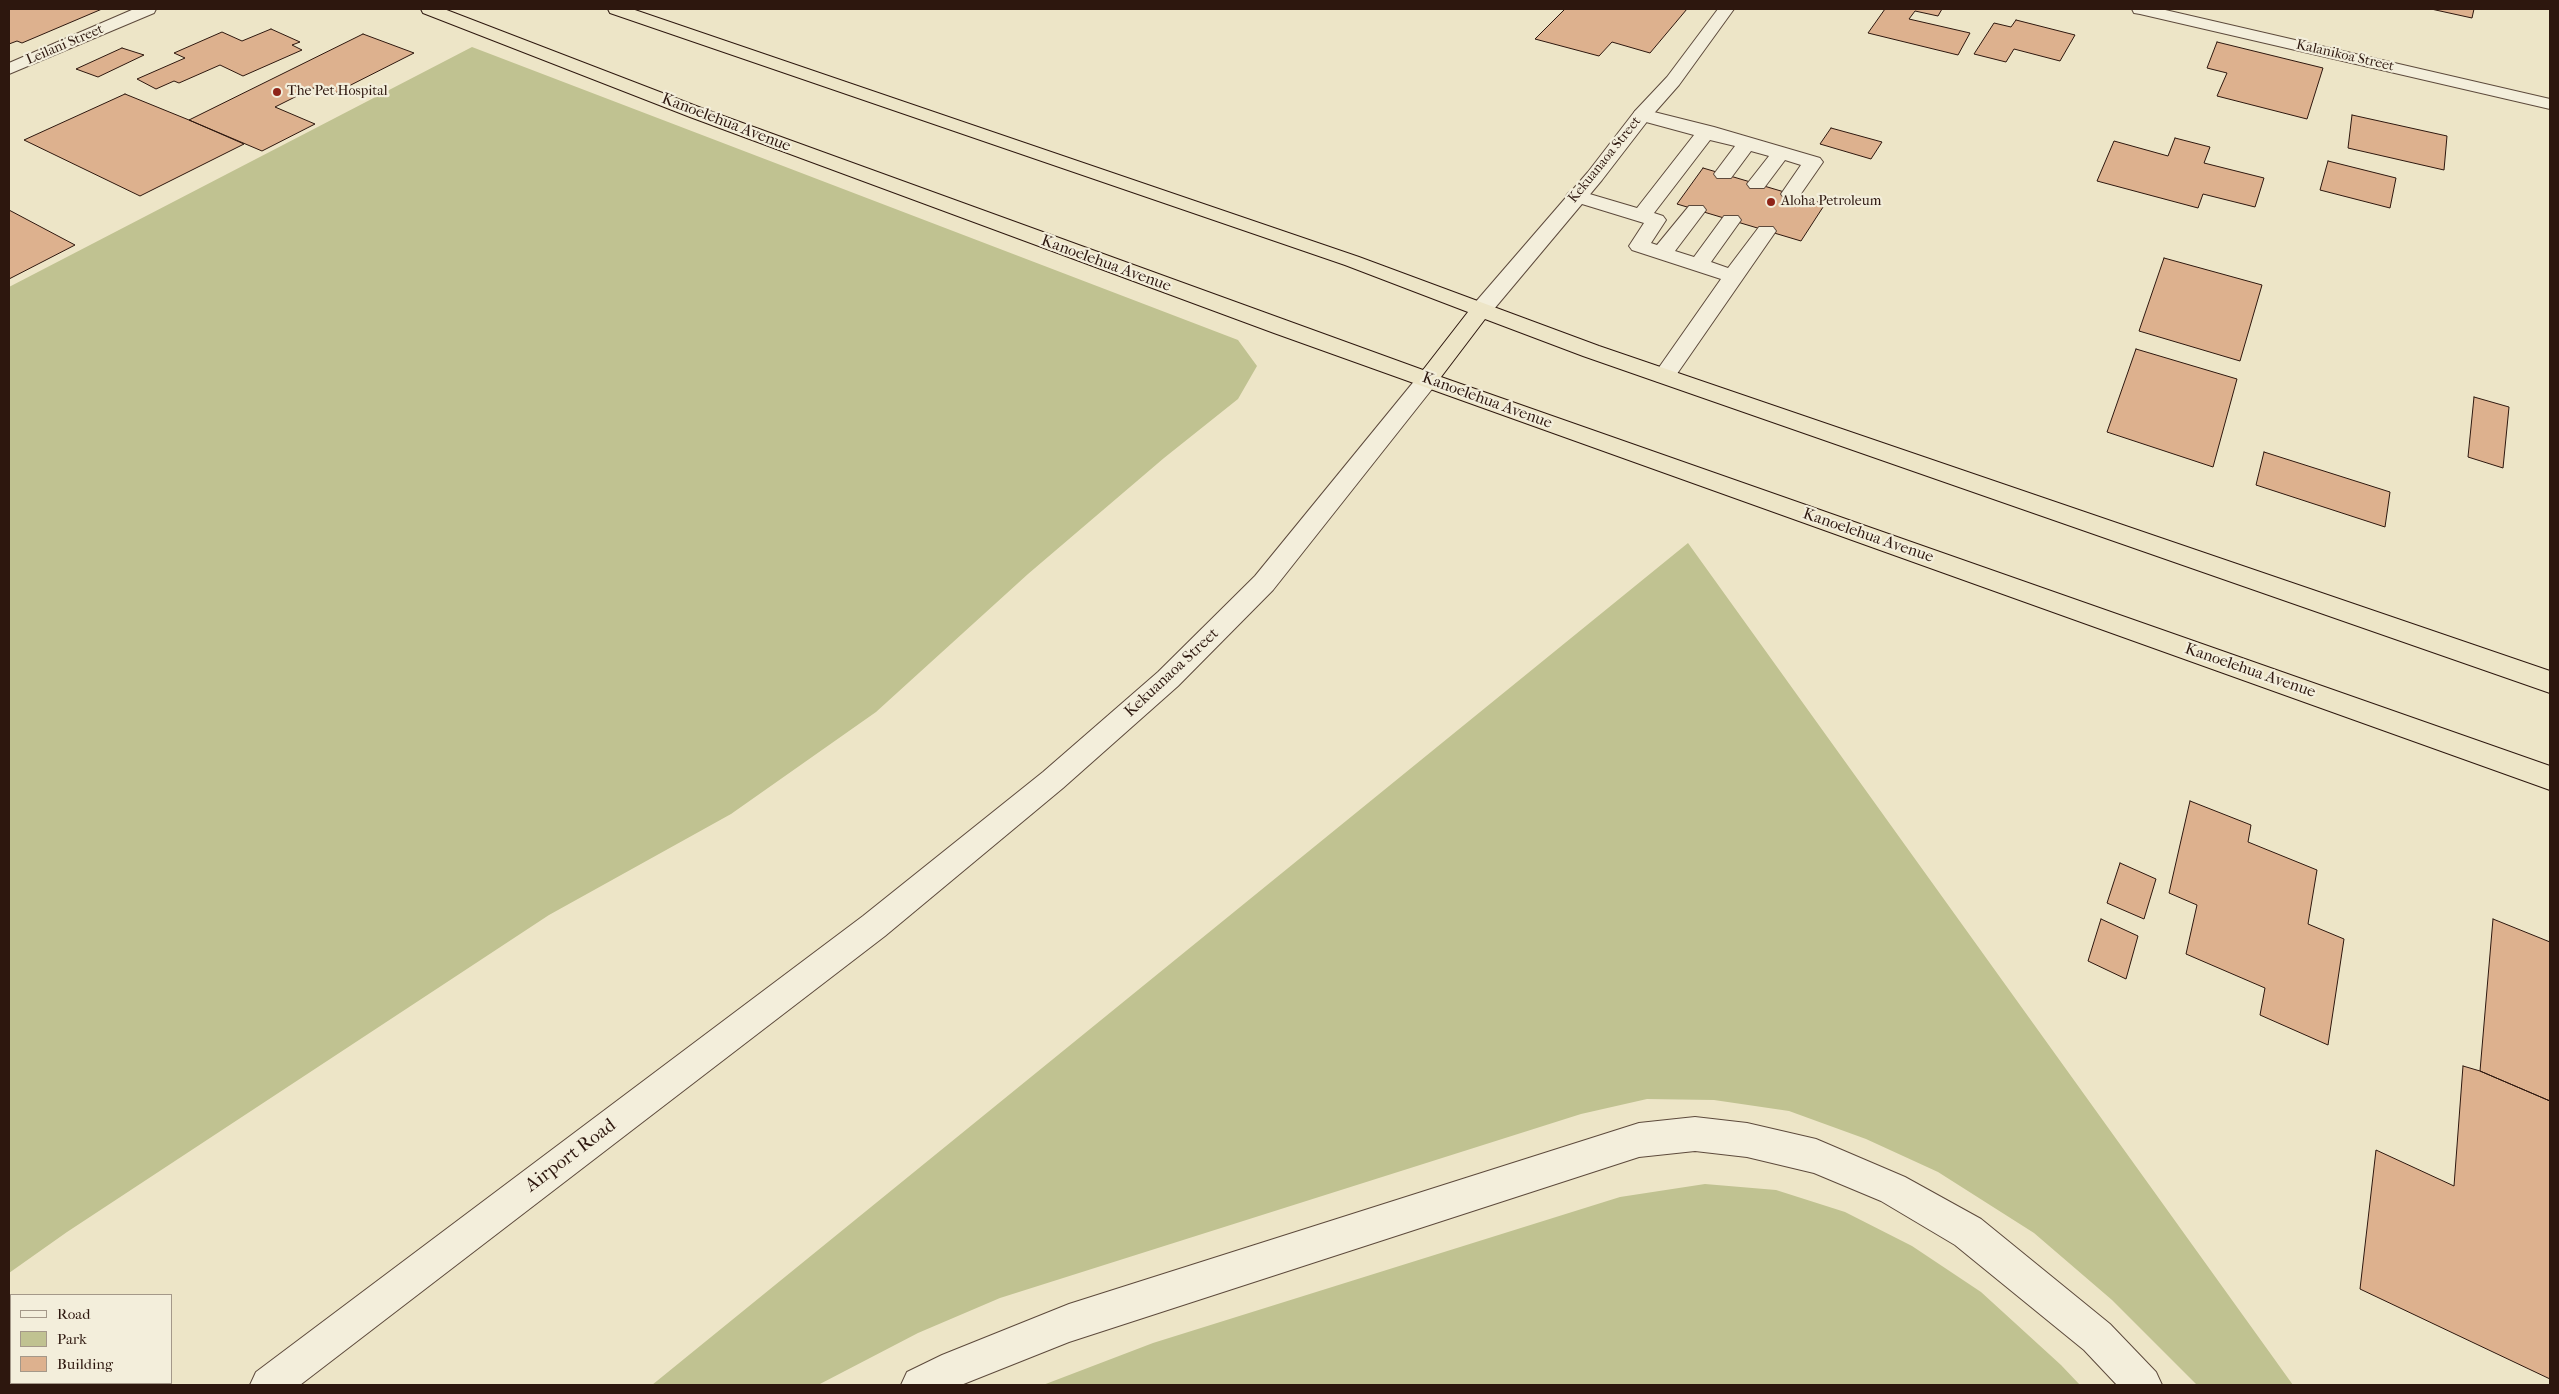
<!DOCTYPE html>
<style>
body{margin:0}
#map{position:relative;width:2559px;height:1394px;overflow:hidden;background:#ede5c7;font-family:"IM FELL French Canon",serif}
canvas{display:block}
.frame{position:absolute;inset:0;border:10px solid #2d170e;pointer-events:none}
.legend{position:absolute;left:10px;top:1294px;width:162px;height:90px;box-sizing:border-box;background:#f3eedb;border:1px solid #a49889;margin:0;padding:6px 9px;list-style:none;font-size:15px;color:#2d170e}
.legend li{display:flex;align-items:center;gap:10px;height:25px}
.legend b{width:25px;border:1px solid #a49889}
</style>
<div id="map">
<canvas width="2559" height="1394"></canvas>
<div class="frame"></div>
<ul class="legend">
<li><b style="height:6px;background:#f3eedb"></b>Road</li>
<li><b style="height:14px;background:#c0c291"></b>Park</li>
<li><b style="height:14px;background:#ddb18e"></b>Building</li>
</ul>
</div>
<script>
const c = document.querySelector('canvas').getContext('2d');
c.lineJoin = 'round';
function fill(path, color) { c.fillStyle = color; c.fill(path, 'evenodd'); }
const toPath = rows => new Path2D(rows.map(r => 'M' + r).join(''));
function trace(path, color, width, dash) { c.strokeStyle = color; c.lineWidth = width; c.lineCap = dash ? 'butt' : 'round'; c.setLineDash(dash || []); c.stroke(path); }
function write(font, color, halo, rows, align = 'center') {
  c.font = font + ' "IM FELL French Canon",serif'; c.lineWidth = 4.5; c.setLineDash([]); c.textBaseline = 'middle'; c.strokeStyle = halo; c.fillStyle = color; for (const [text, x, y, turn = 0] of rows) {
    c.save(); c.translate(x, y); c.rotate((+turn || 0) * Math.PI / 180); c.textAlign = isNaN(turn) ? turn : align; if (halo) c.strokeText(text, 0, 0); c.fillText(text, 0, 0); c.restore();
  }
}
fill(toPath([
 [472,47,1238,340,1257,366,1238,399,1164,458,1028,574,876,712,731,814,549,915,67,1232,9,1273,9,287],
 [1688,543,2293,1385,2197,1385,2112,1300,2034,1233,1938,1172,1866,1139,1789,1111,1714,1100,1647,1099,1581,1114,1000,1298,918,1333,818,1385,652,1385],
 [1705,1184,1776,1190,1845,1212,1912,1246,1981,1292,2061,1365,2080,1385,1043,1385,1153,1343,1620,1197]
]), '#c0c291');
const building = toPath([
 [9,9,102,9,22,43,17,41,9,44,9,9],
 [1565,9,1687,9,1650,53,1612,42,1599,56,1535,39,1565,9],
 [1885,9,1942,9,1938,16,1915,11,1909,19,1970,33,1958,55,1868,33,1885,9],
 [2431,9,2474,9,2472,18,2431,9],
 [2016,20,2075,35,2060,61,2014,49,2006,62,1974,54,1994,23,2011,27,2016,20],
 [271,29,300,42,292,45,302,50,243,76,220,65,179,83,174,81,156,89,137,79,185,58,174,53,222,32,242,41,271,29],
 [363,34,414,53,331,95,313,88,275,107,315,124,262,151,189,120,363,34],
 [2217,42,2323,68,2307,119,2217,96,2227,73,2207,68,2217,42],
 [122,48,144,55,98,77,76,69,122,48],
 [125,94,189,120,244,144,140,196,24,140,125,94],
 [2352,115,2447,136,2444,170,2348,148,2352,115],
 [1831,128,1882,142,1871,159,1820,144,1831,128],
 [2175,138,2210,147,2204,163,2264,178,2255,207,2203,194,2198,208,2097,181,2114,141,2168,156,2175,138],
 [2328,161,2396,178,2390,208,2320,190,2328,161],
 [1703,168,1825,204,1801,241,1677,204,1703,168],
 [9,210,75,245,9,279,9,210],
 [2164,258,2262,285,2240,361,2139,331,2164,258],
 [2136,349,2237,379,2213,467,2107,432,2136,349],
 [2474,397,2509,407,2503,468,2468,457,2474,397],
 [2264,452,2390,492,2385,527,2256,485,2264,452],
 [2190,801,2251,825,2248,842,2317,870,2308,924,2344,939,2328,1045,2260,1015,2265,988,2186,954,2197,905,2169,893,2190,801],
 [2120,863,2156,879,2144,919,2107,903,2120,863],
 [2101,919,2138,936,2126,979,2088,961,2101,919],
 [2493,919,2550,942,2550,1101,2480,1071,2493,919],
 [2463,1066,2480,1071,2550,1101,2550,1379,2360,1289,2376,1150,2454,1186,2463,1066]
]);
fill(building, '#ddb18e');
trace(building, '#2d170e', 1);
const service = toPath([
 [1642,109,1714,127,1820,158,1823,162,1798,198,1791,200,1784,198,1781,194,1801,165,1785,160,1764,188,1750,188,1747,184,1769,156,1751,151,1731,178,1717,178,1714,174,1735,146,1710,140,1654,213,1663,216,1666,220,1651,243,1657,245,1689,206,1703,206,1706,210,1675,251,1694,257,1724,216,1738,216,1741,220,1711,262,1728,268,1759,227,1773,227,1776,231,1672,381,1664,383,1656,381,1653,376,1721,279,1632,250,1629,246,1644,223,1569,200,1566,196,1569,192,1576,190,1637,208,1694,135,1635,119,1633,115,1635,111,1642,109],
 [1695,1117,1747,1123,1816,1139,1905,1177,1981,1219,2110,1324,2156,1372,2162,1385,2117,1385,2084,1350,1955,1245,1881,1201,1814,1173,1747,1157,1695,1151,1639,1157,1069,1342,961,1385,901,1385,907,1372,942,1355,1069,1304,1639,1123,1695,1117]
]);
const minor = toPath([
 [2132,9,2161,9,2550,99,2550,109,2140,14,2134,13,2132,9]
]);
const tertiary = toPath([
 [134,9,156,9,154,13,9,74,9,63,134,9],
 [1718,9,1734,9,1679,85,1649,119,1602,180,1489,315,1481,317,1473,315,1470,310,1473,305,1588,172,1635,111,1667,77,1718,9],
 [1428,372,1436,374,1439,379,1436,384,1273,590,1178,686,1063,788,885,936,300,1385,250,1385,256,1372,863,916,1043,772,1158,672,1255,576,1420,374,1428,372]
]);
const trunk = toPath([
 [421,9,444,9,704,109,1423,370,1468,312,1345,265,610,13,608,9,632,9,1359,257,1599,346,2550,671,2550,693,1583,356,1485,319,1441,377,2550,766,2550,790,1274,333,690,117,423,13,421,9]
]);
trace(service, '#5d4a3c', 2);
trace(minor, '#5d4a3c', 2);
trace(tertiary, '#5d4a3c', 2);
trace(trunk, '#2d170e', 2);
fill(service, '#f3eedb');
fill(minor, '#f3eedb');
fill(tertiary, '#f3eedb');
fill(trunk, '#ede5c7');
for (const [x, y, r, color] of [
 [277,92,5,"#8f2418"],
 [1771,202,5,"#8f2418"]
]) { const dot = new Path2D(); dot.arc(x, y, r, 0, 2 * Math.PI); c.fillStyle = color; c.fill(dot); trace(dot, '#f3eedb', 2); }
write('14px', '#2d170e', '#f3eedb', [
 ["Leilani Street",65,45,-23],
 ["Kalanikoa Street",2345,56,13],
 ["Kekuanaoa Street",1605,160,-51]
]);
write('14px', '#2d170e', '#f3eedb', [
 ["The Pet Hospital",287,92],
 ["Aloha Petroleum",1781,202]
], 'left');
write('16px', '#2d170e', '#f3eedb', [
 ["Kanoelehua Avenue",726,123,21],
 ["Kanoelehua Avenue",1106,264,20],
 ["Kanoelehua Avenue",1487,401,20],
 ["Kanoelehua Avenue",1868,536,19],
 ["Kanoelehua Avenue",2250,671,19],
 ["Kekuanaoa Street",1172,673,-43]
]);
write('19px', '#2d170e', '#f3eedb', [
 ["Airport Road",571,1156,-37]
]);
</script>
